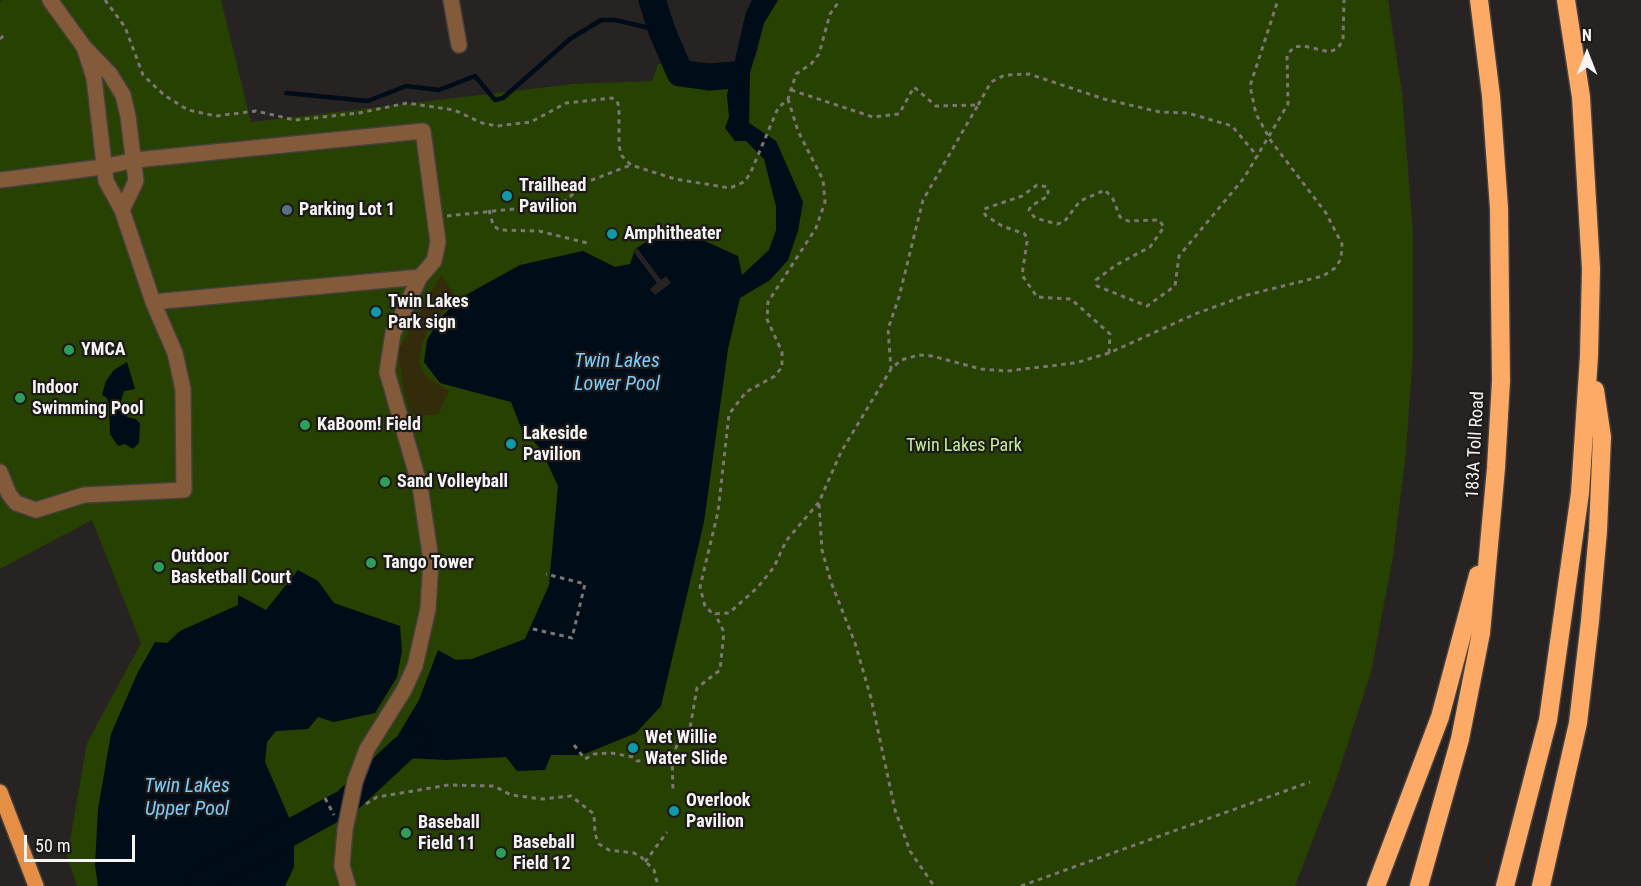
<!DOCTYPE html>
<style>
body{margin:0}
#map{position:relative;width:1641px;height:886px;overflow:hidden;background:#272322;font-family:"Roboto Condensed",sans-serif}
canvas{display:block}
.north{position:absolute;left:1557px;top:24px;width:60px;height:60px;-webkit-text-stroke:4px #1d1a19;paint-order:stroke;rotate:0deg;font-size:16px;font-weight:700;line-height:24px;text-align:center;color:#f6f4f3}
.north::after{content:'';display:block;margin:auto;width:21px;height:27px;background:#f6f4f3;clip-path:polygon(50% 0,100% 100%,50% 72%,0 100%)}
.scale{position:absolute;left:24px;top:835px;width:111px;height:27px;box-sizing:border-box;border:3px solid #f6f4f3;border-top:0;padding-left:8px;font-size:18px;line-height:21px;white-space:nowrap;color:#f6f4f3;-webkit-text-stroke:4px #1d1a19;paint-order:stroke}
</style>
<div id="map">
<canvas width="1641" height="886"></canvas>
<div class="north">N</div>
<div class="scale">50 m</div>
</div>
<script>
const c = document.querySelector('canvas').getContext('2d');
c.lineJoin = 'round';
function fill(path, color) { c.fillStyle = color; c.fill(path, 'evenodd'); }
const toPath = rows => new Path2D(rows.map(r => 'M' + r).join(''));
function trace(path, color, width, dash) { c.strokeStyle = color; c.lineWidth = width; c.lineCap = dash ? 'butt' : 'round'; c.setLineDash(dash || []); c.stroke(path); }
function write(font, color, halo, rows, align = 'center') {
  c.font = font + ' "Roboto Condensed",sans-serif'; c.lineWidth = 4.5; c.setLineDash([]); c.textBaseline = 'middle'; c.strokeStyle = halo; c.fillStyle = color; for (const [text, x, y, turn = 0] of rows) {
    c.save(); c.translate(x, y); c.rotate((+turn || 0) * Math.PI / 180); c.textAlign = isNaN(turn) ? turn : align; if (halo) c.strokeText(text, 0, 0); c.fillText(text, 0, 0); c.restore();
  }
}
fill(toPath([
 [3,0,221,0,251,122,573,84,652,81,658,64,735,67,756,57,764,23,778,0,1388,0,1402,93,1413,233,1413,353,1406,452,1393,557,1371,672,1336,780,1295,886,77,886,67,857,87,743,141,643,92,520,0,569,0,2]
]), '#274101');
fill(toPath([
 [441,275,456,297,429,326,422,344,419,362,425,376,449,391,438,414,419,416,410,412,404,392,398,351]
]), '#332b0a');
fill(toPath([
 [752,0,778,0,764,23,750,73,749,123,776,141,803,202,798,231,788,260,770,280,740,298,728,349,704,522,661,706,636,733,582,755,551,755,545,770,517,771,506,757,446,760,408,758,392,768,388,760,388,750,396,748,398,735,419,700,438,650,456,660,472,659,525,639,549,585,558,486,541,449,522,430,511,402,440,383,424,362,427,340,441,317,464,296,520,265,583,251,615,267,630,264,635,249,657,235,698,238,738,256,742,275,769,250,776,230,776,206,764,159,746,141,735,141,725,128,729,117,727,95,746,12],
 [127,362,135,389,124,391,121,401,127,417,136,419,140,424,139,443,133,449,125,444,118,446,110,434,109,404,107,398,102,395,106,381,114,370],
 [298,570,318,581,334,603,400,626,402,651,397,677,375,713,334,722,318,717,308,729,276,731,267,742,265,762,291,822,294,839,294,867,285,886,98,886,95,865,98,809,111,734,137,674,155,642,167,643,180,631,238,605,238,595,266,610]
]), '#000c18');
fill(toPath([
 [637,248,661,280,666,276,671,283,655,295,650,289,657,283,633,251]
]), '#272322');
trace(toPath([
 [286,93,368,101,406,86,439,90,475,76,495,100,503,98,570,39,601,20,615,20,662,31]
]), '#000c18', 4.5);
trace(toPath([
 [652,0,662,31,680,73,709,77,734,75],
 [201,886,202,881,346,802,403,749,416,741]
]), '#000c18', 27);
const minor = toPath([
 [50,0,84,47,110,74,123,95,128,116,136,181,122,210],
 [451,0,459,45],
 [84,47,94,78,106,181,122,210,153,302,420,277,393,333,387,372,420,486,431,560,428,609,415,666,404,690,367,749,355,781,345,830,342,866,348,886],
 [0,180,103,167,135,160,423,131,438,242,434,261,420,277],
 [0,472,9,494,16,503,36,510,84,495,184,490,183,389,175,353,153,302]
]);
const major = toPath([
 [0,792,36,886]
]);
const highway = toPath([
 [1376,886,1440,717,1478,575],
 [1419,886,1460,739,1481,633,1496,468,1501,381,1499,208,1491,96,1479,0],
 [1505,886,1548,720,1580,493,1589,356,1591,269,1581,97,1566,0],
 [1541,886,1578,723,1590,621,1598,531,1602,437,1595,390]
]);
trace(minor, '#44403f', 18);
trace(major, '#44403f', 18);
trace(highway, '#44403f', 21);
trace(toPath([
 [105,0,125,27,143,75,164,95,188,110,216,116,256,111,295,120,359,113,407,103,454,110,482,123,497,126,531,122,566,103,612,98,617,101,619,107,619,146,622,156,631,165,675,179,730,188,744,182,750,174,778,108,788,99,796,74,811,64,819,54,830,14,840,0],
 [0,39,6,33],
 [791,90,873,117,899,114,914,87,936,106,978,105,923,200,899,297,888,329,891,369],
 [788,99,798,131,823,180,825,202,816,228,768,302,767,319,782,352,782,367,775,376,746,392,729,414,718,512,700,587,705,606,713,614,729,613,758,587,774,567,786,541,819,502,841,452,891,369,901,360,919,355,932,356,981,369,1007,371,1075,363,1109,353,1195,314,1247,295,1323,276,1335,268,1341,259,1342,244,1326,213,1271,141,1256,114,1250,86,1278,0],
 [978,105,991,82,1005,75,1029,74,1104,99,1160,112,1188,113,1232,126,1258,157],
 [489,210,493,225,499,230,539,231,591,244],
 [447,216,561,204,589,181,631,165],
 [1109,353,1110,334,1071,299,1037,297,1022,275,1027,242,1025,234,1002,226,985,215,984,209,1022,196,1037,185,1048,187,1048,196,1031,206,1029,210,1035,218,1057,224,1064,222,1080,201,1105,190,1113,199,1120,217,1128,221,1159,220,1164,227,1150,247,1116,265,1096,280,1097,286,1147,306,1175,286,1179,256,1244,178,1288,104,1287,55,1294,47,1304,46,1330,52,1338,48,1343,40,1344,0],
 [819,504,822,550,831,582,855,643,871,698,895,810,910,851,934,886],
 [533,629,572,638,585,584,546,574],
 [574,745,585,759,594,754,611,753,633,757,637,761,672,757,678,743,690,728,697,688,720,670,724,632,715,614],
 [672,757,673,790],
 [325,798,334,815],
 [366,804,377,797,449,785,494,786,511,795,542,799,571,796,594,814,595,834,599,844,609,850,634,853,641,857,654,870,658,886],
 [645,862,667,832],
 [1021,886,1310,782]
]), '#7a7675', 3, [4.5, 4.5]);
trace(minor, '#845b3a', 15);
trace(major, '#e48f45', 15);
trace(highway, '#fdaa67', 18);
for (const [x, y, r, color] of [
 [507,196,6,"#0f9aa8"],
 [287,210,6,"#5c6f8a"],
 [612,234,6,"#0f9aa8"],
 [376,312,6,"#0f9aa8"],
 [69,350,6,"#2e9e5b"],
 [20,398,6,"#2e9e5b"],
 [305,425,6,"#2e9e5b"],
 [511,444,6,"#0f9aa8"],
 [385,482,6,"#2e9e5b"],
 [371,563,6,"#2e9e5b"],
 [159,567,6,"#2e9e5b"],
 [633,748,6,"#0f9aa8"],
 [674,811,6,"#0f9aa8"],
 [406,833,6,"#2e9e5b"],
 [501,853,6,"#2e9e5b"]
]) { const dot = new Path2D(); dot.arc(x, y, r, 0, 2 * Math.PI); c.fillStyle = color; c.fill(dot); trace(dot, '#1d1a19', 2); }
write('bold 18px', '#f6f4f3', '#1d1a19', [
 ["Trailhead",519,186],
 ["Pavilion",519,207],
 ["Parking Lot 1",299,210],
 ["Amphitheater",624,234],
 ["Twin Lakes",388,302],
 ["Park sign",388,323],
 ["YMCA",81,350],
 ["Indoor",32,388],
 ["Swimming Pool",32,409],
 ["KaBoom! Field",317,425],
 ["Lakeside",523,434],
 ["Pavilion",523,455],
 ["Sand Volleyball",397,482],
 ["Outdoor",171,557],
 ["Basketball Court",171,578],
 ["Tango Tower",383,563],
 ["Wet Willie",645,738],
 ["Water Slide",645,759],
 ["Overlook",686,801],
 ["Pavilion",686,822],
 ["Baseball",418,823],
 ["Field 11",418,844],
 ["Baseball",513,843],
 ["Field 12",513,864]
], 'left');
write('18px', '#f6f4f3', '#1d1a19', [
 ["183A Toll Road",1476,445,-87]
]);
write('18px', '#c1f092', '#1d1a19', [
 ["Twin Lakes Park",964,446]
]);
write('italic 20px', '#7ccdfc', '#1d1a19', [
 ["Twin Lakes",617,362],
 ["Lower Pool",617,385],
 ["Twin Lakes",187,787],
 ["Upper Pool",187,810]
]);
</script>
